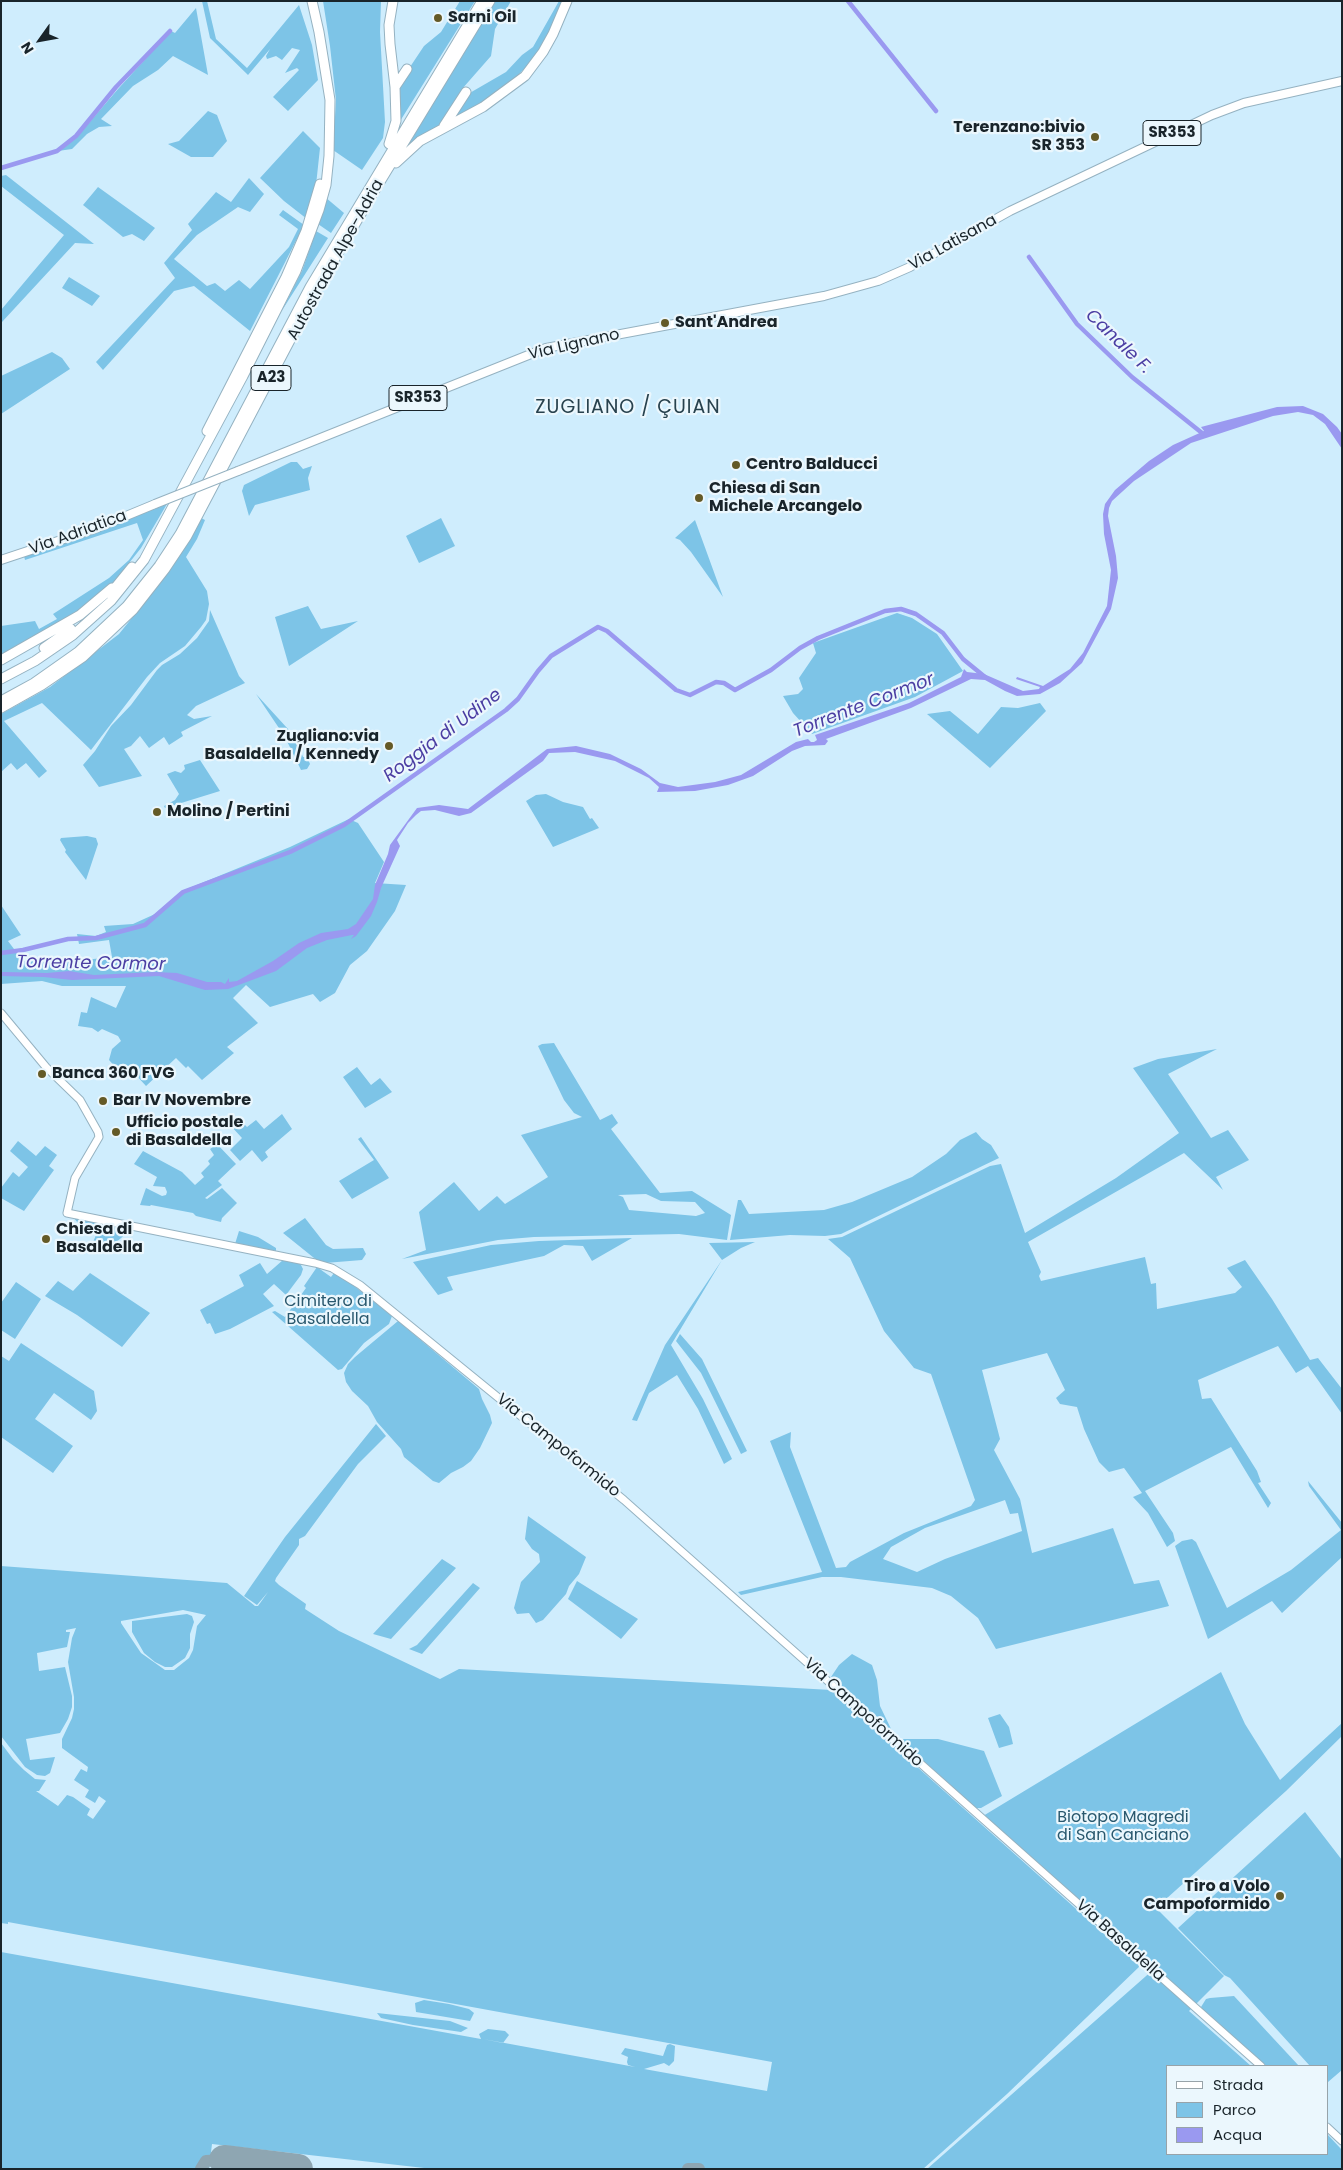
<!DOCTYPE html>
<meta charset="utf-8">
<style>
body{margin:0}
#map{position:relative;width:1343px;height:2170px;overflow:hidden;background:#cfedfd;font-family:Poppins,sans-serif}
canvas{display:block}
.frame{position:absolute;inset:0;border:2px solid #19242a;pointer-events:none}
.legend{position:absolute;left:1166px;top:2065px;width:162px;height:90px;box-sizing:border-box;background:#ebf7fd;border:1px solid #97a3a9;margin:0;padding:6px 9px;list-style:none;font-size:15px;color:#19242a}
.legend li{display:flex;align-items:center;gap:10px;height:25px}
.legend b{width:25px;border:1px solid #97a3a9}
.north{position:absolute;left:15px;top:15px;width:50px;height:50px;-webkit-text-stroke:4px #ebf7fd;paint-order:stroke;rotate:238deg;font-size:14px;font-weight:700;line-height:20px;text-align:center;color:#19242a}
.north::after{content:'';display:block;margin:auto;width:18px;height:22px;background:#19242a;clip-path:polygon(50% 0,100% 100%,50% 72%,0 100%)}
</style>
<div id="map">
<canvas width="1343" height="2170"></canvas>
<div class="frame"></div>
<ul class="legend">
<li><b style="height:6px;background:#fff"></b>Strada</li>
<li><b style="height:14px;background:#7dc4e7"></b>Parco</li>
<li><b style="height:14px;background:#9a99f0"></b>Acqua</li>
</ul>
<div class="north">N</div>
</div>
<script>
const c = document.querySelector('canvas').getContext('2d');
c.lineJoin = 'round';
function fill(path, color) { c.fillStyle = color; c.fill(path, 'evenodd'); }
const toPath = rows => new Path2D(rows.map(r => 'M' + r).join(''));
function trace(path, color, width, dash) { c.strokeStyle = color; c.lineWidth = width; c.lineCap = dash ? 'butt' : 'round'; c.setLineDash(dash || []); c.stroke(path); }
function write(font, color, halo, rows, align = 'center') {
  c.font = font + ' Poppins,sans-serif'; c.lineWidth = 4.5; c.setLineDash([]); c.textBaseline = 'middle'; c.strokeStyle = halo; c.fillStyle = color; for (const [text, x, y, turn = 0] of rows) {
    c.save(); c.translate(x, y); c.rotate((+turn || 0) * Math.PI / 180); c.textAlign = isNaN(turn) ? turn : align; if (halo) c.strokeText(text, 0, 0); c.fillText(text, 0, 0); c.restore();
  }
}
fill(toPath([
 [202,1,207,1,216,39,247,68,299,5,312,45,318,80,288,111,273,97,299,70,297,68,285,73,300,50,292,48,282,60,276,56,267,59,266,56,270,49,248,75,210,38],
 [323,1,381,1,380,32,385,122,383,138,362,170,333,150,336,100,330,46],
 [460,1,475,1,397,126,397,94,404,76,424,46,441,32],
 [493,1,511,1,495,29,491,56,462,89,453,109,441,124,409,144],
 [559,1,563,1,553,27,534,59,501,92,457,118,456,114,468,94,506,72,522,55,533,47],
 [196,8,208,75,173,56,158,70,133,86,101,119,112,126,99,127,87,134,72,149,58,151,76,138,118,89,171,31,175,33],
 [208,111,217,115,227,141,213,157,191,157,168,144,179,141],
 [303,131,320,148,316,185,307,219,284,201,260,178],
 [6,175,94,244,75,243,2,322,1,310,64,235,1,186,1,176],
 [249,178,264,194,250,212,238,207,197,235,174,259,207,286,215,283,225,291,239,280,250,289,289,247,298,229,279,215,283,210,304,225,250,331,194,286,174,291,103,370,96,362,175,278,164,263,192,230,188,224,216,192,231,202],
 [98,187,155,228,144,241,132,234,123,237,83,205],
 [325,197,344,213,331,233,318,224],
 [316,231,328,238,281,312,302,271],
 [69,277,100,296,92,306,62,288],
 [52,352,62,358,70,369,1,414,1,376],
 [291,462,297,462,303,469,312,466,308,478,310,490,255,505,249,516,242,491,244,485],
 [167,504,141,548,110,587,84,610,1,657,1,626,35,621,39,629,57,619,53,614,109,578,129,560,143,540,137,523,25,560,24,556],
 [201,518,205,520,197,539,186,557,207,591,209,604,206,620,201,627,185,646,160,663,147,677,91,750,42,703,4,721,47,771,39,778,26,763,17,770,11,763,1,772,1,714,50,687,119,634,161,582],
 [441,518,455,546,419,563,406,536],
 [695,520,723,597,691,552,680,540,675,538],
 [308,606,321,629,358,621,289,666,275,617],
 [210,610,239,676,245,683,196,706,187,715,194,719,212,716,181,732,183,736,169,745,164,737,149,748,140,736,131,746,124,749,142,776,99,787,83,765,95,751,111,726,131,705,157,670,162,665,180,654,197,638,209,621],
 [897,613,912,618,937,634,963,671,915,697,812,734,793,713,783,696,798,694,803,689,799,678,816,653,813,643],
 [256,694,288,729,292,737,295,737,303,757,307,757,310,764,307,769,301,770,285,737],
 [1040,703,1046,711,990,768,927,714,950,711,978,734,1001,707,1018,708],
 [200,760,220,791,165,808,164,806,175,800,179,794,167,774,175,771,181,773,185,769,184,765],
 [546,794,563,802,583,807,590,819,592,818,599,828,553,847,526,801,536,795],
 [349,819,358,823,384,862,375,883,406,885,395,911,367,951,350,965,335,993,320,1002,313,994,270,1007,246,985,233,998,258,1023,227,1047,234,1053,202,1080,188,1066,186,1068,176,1058,146,1086,135,1074,130,1079,121,1073,109,1060,112,1049,121,1041,118,1036,102,1029,98,1032,92,1028,78,1026,81,1012,87,1013,91,997,116,1008,126,986,62,986,42,981,1,984,1,905,21,935,8,941,23,961,66,962,112,957,109,940,79,944,77,934,96,936,106,932,104,926,133,924,155,914,182,891,290,847],
 [87,836,96,838,98,844,86,880,65,852,66,850,60,840,61,838],
 [554,1043,600,1120,612,1114,618,1123,611,1129,660,1193,692,1191,731,1215,727,1240,679,1234,534,1237,498,1240,402,1259,426,1250,419,1212,454,1182,479,1211,497,1196,505,1204,548,1177,521,1135,582,1117,574,1113,564,1100,538,1046,542,1044],
 [646,1194,661,1201,695,1202,705,1213,696,1216,629,1210,623,1197,618,1195],
 [1217,1049,1168,1074,1211,1138,1228,1130,1249,1160,1216,1177,1223,1190,1184,1153,1028,1242,1041,1272,1039,1276,1041,1281,1145,1257,1151,1284,1156,1283,1157,1309,1235,1293,1242,1287,1227,1268,1245,1260,1272,1299,1310,1360,1318,1358,1342,1389,1342,1414,1308,1366,1296,1373,1278,1346,1198,1380,1202,1399,1211,1398,1257,1471,1261,1482,1258,1483,1271,1503,1268,1508,1231,1447,1145,1491,1173,1533,1175,1541,1167,1547,1148,1513,1133,1497,1142,1493,1124,1468,1109,1472,1099,1462,1084,1429,1077,1407,1060,1404,1056,1398,1065,1390,1047,1353,982,1370,1000,1439,994,1450,1020,1499,1032,1553,1113,1528,1134,1584,1159,1580,1169,1606,996,1649,978,1618,951,1596,932,1588,841,1577,822,1577,741,1595,738,1592,822,1572,770,1441,791,1432,790,1447,836,1568,846,1567,850,1562,904,1533,971,1506,975,1500,931,1374,914,1368,884,1331,850,1258,828,1239,842,1237,990,1166,1001,1164,1025,1233,1116,1178,1179,1133,1133,1068,1158,1059],
 [1005,1500,1010,1514,1018,1513,1022,1531,945,1559,917,1572,883,1559,891,1547,925,1528],
 [357,1067,371,1085,380,1078,392,1092,365,1108,343,1077],
 [282,1114,292,1129,265,1152,268,1157,262,1162,252,1150,240,1161,230,1150,242,1138,230,1125,239,1119,247,1127,256,1120,264,1129],
 [976,1132,982,1139,991,1145,999,1158,841,1234,825,1236,790,1235,730,1240,738,1200,741,1200,749,1214,824,1210,852,1202,912,1177,946,1154,960,1140],
 [361,1137,389,1178,352,1199,339,1181,374,1160,358,1139],
 [18,1141,36,1156,45,1146,57,1155,49,1166,54,1170,24,1211,1,1198,1,1188,13,1172,19,1177,28,1167,10,1151],
 [217,1144,236,1164,218,1181,222,1185,205,1198,207,1199,222,1188,237,1203,222,1218,221,1222,196,1216,193,1213,151,1205,150,1206,140,1205,146,1188,162,1196,166,1195,167,1192,165,1187,153,1186,157,1177,134,1164,143,1151,182,1172,195,1185,204,1177,201,1173,210,1164,208,1161,214,1155,210,1149],
 [73,1217,129,1229,127,1230,128,1232,107,1250,105,1247,99,1251,93,1242,97,1233,89,1223,78,1223],
 [305,1218,326,1245,333,1249,363,1248,366,1254,362,1260,325,1263,319,1262,283,1233],
 [239,1231,258,1237,276,1248,276,1251,235,1244],
 [632,1238,592,1261,583,1246,564,1245,544,1256,447,1277,453,1290,438,1295,413,1262,491,1245,539,1241],
 [755,1242,741,1248,722,1260,671,1345,703,1399,732,1459,724,1464,698,1409,677,1375,649,1393,637,1421,632,1420,665,1345,722,1260,709,1243],
 [283,1260,300,1263,303,1269,301,1275,286,1295,274,1284,263,1294,274,1306,230,1329,215,1334,210,1323,207,1324,200,1310,244,1286,239,1275,260,1263,267,1274],
 [317,1267,331,1277,334,1273,348,1281,392,1316,389,1324,364,1343,342,1369,338,1370,272,1312,275,1311,285,1317,306,1288,304,1286],
 [90,1273,150,1313,122,1347,77,1315,45,1296,58,1281,73,1291],
 [16,1282,41,1299,15,1339,1,1330,1,1303],
 [398,1321,479,1389,482,1399,490,1415,492,1423,480,1448,471,1461,463,1467,451,1473,439,1483,433,1481,404,1457,401,1449,377,1422,368,1406,352,1391,346,1382,344,1373,348,1364,355,1357],
 [680,1334,702,1359,747,1451,741,1454,701,1373,676,1341],
 [21,1343,94,1391,97,1411,91,1420,54,1393,35,1419,73,1446,53,1473,1,1437,1,1356,9,1361],
 [376,1424,386,1436,358,1464,305,1536,299,1539,299,1545,276,1578,275,1581,279,1585,306,1604,305,1609,339,1631,440,1679,459,1669,831,1690,1140,1966,1007,2094,923,2169,433,2169,212,2144,209,2169,1,2169,1,1952,481,2039,479,2034,488,2029,505,2031,509,2035,503,2043,483,2039,635,2067,628,2065,627,2062,628,2057,621,2054,625,2048,663,2056,667,2045,670,2044,675,2046,674,2061,669,2066,664,2063,644,2069,767,2091,772,2062,8,1922,8,1924,1,1923,1,1743,13,1759,24,1770,35,1779,46,1780,39,1791,36,1791,58,1806,67,1795,73,1797,90,1809,87,1815,93,1819,106,1801,99,1796,95,1803,85,1797,89,1790,74,1780,81,1769,87,1772,88,1767,62,1748,62,1739,72,1718,74,1709,74,1697,68,1662,72,1638,76,1628,66,1630,66,1632,70,1632,67,1647,37,1653,39,1671,65,1667,72,1696,72,1707,68,1719,60,1733,26,1739,30,1760,55,1757,50,1773,45,1776,37,1775,25,1767,1,1736,1,1566,227,1583,255,1606,258,1606,268,1592,257,1605,244,1596,285,1537],
 [183,1610,206,1615,197,1626,193,1650,189,1658,174,1670,165,1670,141,1653,121,1623,121,1621],
 [1308,1481,1342,1523,1342,1557,1282,1613,1272,1601,1208,1639,1175,1546,1182,1541,1192,1539,1196,1542,1227,1608,1291,1570,1341,1530,1309,1486],
 [528,1516,586,1557,579,1574,569,1586,566,1594,543,1620,536,1623,529,1613,517,1614,514,1608,521,1582,540,1562,539,1554,532,1549,525,1539],
 [442,1559,456,1568,391,1639,373,1634],
 [577,1581,638,1619,621,1639,568,1599],
 [473,1583,480,1588,422,1654,409,1649,417,1645],
 [187,1614,192,1616,194,1622,190,1634,190,1648,185,1658,172,1667,165,1667,155,1662,144,1653,132,1632,132,1621],
 [852,1654,872,1665,877,1680,880,1706,893,1733,831,1677,839,1665],
 [1221,1672,1245,1724,1280,1780,1342,1723,1342,1736,1286,1791,1156,1908,1224,1976,1189,2011,1251,2066,1167,2066,1167,2154,1327,2154,1327,2134,1342,2150,1342,2169,927,2169,1154,1969,983,1816],
 [1000,1714,1009,1727,1013,1744,999,1748,988,1718],
 [899,1739,938,1739,984,1751,1002,1796,981,1808,976,1808],
 [1305,1812,1342,1860,1342,2070,1328,2082,1327,2066,1310,2066,1230,1978,1224,1975,1178,1928],
 [1234,1996,1299,2066,1265,2066,1205,2013,1201,2007,1206,1999,1210,1998],
 [424,2000,449,2004,469,2009,474,2013,470,2021,416,2012,415,2003],
 [377,2013,450,2021,468,2028,461,2032,413,2025,381,2018]
]), '#7dc4e7');
fill(toPath([
 [1303,406,1323,414,1337,427,1342,434,1342,449,1325,424,1313,415,1298,412,1273,416,1191,443,1134,481,1112,501,1109,508,1108,516,1116,556,1118,578,1111,609,1082,663,1060,683,1040,694,1017,696,1005,691,985,680,971,679,911,708,826,739,828,741,825,745,805,746,792,751,753,776,728,785,695,791,657,792,659,787,649,778,615,761,575,752,549,753,543,761,471,813,459,816,435,810,421,811,416,815,408,823,397,840,400,846,381,888,377,902,371,916,356,936,351,939,354,935,352,935,327,940,307,948,276,971,228,989,205,990,159,976,72,980,44,977,1,976,1,972,4,972,47,973,69,971,94,975,155,972,177,973,207,982,221,982,225,984,229,978,229,982,237,981,273,961,299,943,321,933,348,929,356,924,373,899,375,885,388,854,390,845,417,808,439,805,468,809,547,749,576,746,610,754,641,769,660,783,678,787,715,782,741,775,796,742,808,739,811,742,814,742,817,740,815,735,909,703,961,677,964,669,967,672,984,674,1023,691,1039,689,1040,687,1016,679,1017,677,1043,686,1070,669,1083,653,1107,606,1111,570,1104,534,1103,514,1105,504,1115,490,1149,461,1173,445,1204,431,1201,427,1277,407]
]), '#9a99f0');
trace(toPath([
 [848,1,936,111],
 [1,168,57,151,76,136,116,87,170,31],
 [1029,257,1077,324,1132,377,1202,433],
 [1,953,23,950,68,939,96,938,145,925,183,892,290,852,344,825,506,710,518,699,538,671,551,656,598,627,607,631,676,690,690,695,716,682,724,683,735,690,771,670,800,648,818,638,885,611,901,609,916,614,943,633,963,659,985,677]
]), '#9a99f0', 4.5);
trace(toPath([
 [201,2169,206,2161,224,2160],
 [688,2169,699,2169]
]), '#8ea6b2', 12);
trace(toPath([
 [224,2160,298,2169]
]), '#8ea6b2', 30);
const secondary = toPath([
 [1,1013,46,1067,80,1100,98,1132,99,1137,75,1178,67,1213,315,1263,332,1268,360,1285,624,1500,1261,2066],
 [1327,2127,1342,2141]
]);
const primary = toPath([
 [238,471,546,348,824,296,878,281,910,267,1010,211,1212,115,1244,103,1342,81],
 [1,560,97,528,155,504]
]);
const highway = toPath([
 [395,87,407,69],
 [444,126,466,92],
 [389,144,396,121,395,87,390,44,389,25,393,1],
 [396,163,420,141,483,107,525,76,543,52,553,34,567,1],
 [207,431,286,277,306,231,320,184],
 [110,594,132,567],
 [44,648,71,629],
 [1,660,80,615,112,588],
 [1,679,35,661,73,635,111,601,144,560,243,376,296,271,319,210,326,185,329,156,330,100,319,32,312,1],
 [1,701,34,683,78,652,127,606,159,566,180,534,310,287,482,1],
 [1,708,42,685,83,657,133,610,165,569,187,536,316,291,372,195,490,1]
]);
trace(secondary, '#95b2c1', 9);
trace(primary, '#95b2c1', 10);
trace(highway, '#95b2c1', 11);
trace(secondary, '#fff', 7);
trace(primary, '#fff', 8);
trace(highway, '#fff', 9);
const primaryBridge = toPath([
 [155,504,238,471]
]);
trace(primaryBridge, '#95b2c1', 10, []);
trace(primaryBridge, '#fff', 8);
for (const [x, y, r, color] of [
 [438,18,5,"#645a27"],
 [1095,137,5,"#645a27"],
 [665,323,5,"#645a27"],
 [736,465,5,"#645a27"],
 [699,498,5,"#645a27"],
 [389,746,5,"#645a27"],
 [157,812,5,"#645a27"],
 [42,1074,5,"#645a27"],
 [103,1101,5,"#645a27"],
 [116,1132,5,"#645a27"],
 [46,1239,5,"#645a27"],
 [1280,1896,5,"#645a27"]
]) { const dot = new Path2D(); dot.arc(x, y, r, 0, 2 * Math.PI); c.fillStyle = color; c.fill(dot); trace(dot, '#ebf7fd', 2); }
for (const [x, y, w] of [
 [1172,133,58],
 [271,378,40],
 [418,398,58]
]) { const box = new Path2D(); box.roundRect(x - w / 2, y - 12.5, w, 25, 4); c.fillStyle = '#ebf7fd'; c.fill(box); trace(box, '#19242a', 1); }
write('bold 15px', '#19242a', null, [
 ["SR353",1172,133],
 ["A23",271,378],
 ["SR353",418,398]
]);
write('bold 16px', '#19242a', '#ebf7fd', [
 ["Sarni Oil",448,18],
 ["Terenzano:bivio",1085,128,"right"],
 ["SR 353",1085,146,"right"],
 ["Sant'Andrea",675,323],
 ["Centro Balducci",746,465],
 ["Chiesa di San",709,489],
 ["Michele Arcangelo",709,507],
 ["Zugliano:via",379,737,"right"],
 ["Basaldella / Kennedy",379,755,"right"],
 ["Molino / Pertini",167,812],
 ["Banca 360 FVG",52,1074],
 ["Bar IV Novembre",113,1101],
 ["Ufficio postale",126,1123],
 ["di Basaldella",126,1141],
 ["Chiesa di",56,1230],
 ["Basaldella",56,1248],
 ["Tiro a Volo",1270,1887,"right"],
 ["Campoformido",1270,1905,"right"]
], 'left');
write('16px', '#19242a', '#ebf7fd', [
 ["Via Latisana",953,243,-29],
 ["Autostrada Alpe-Adria",336,260,-61],
 ["Via Lignano",574,345,-13],
 ["Via Adriatica",78,533,-20],
 ["Via Campoformido",558,1446,39],
 ["Via Campoformido",863,1713,42],
 ["Via Basaldella",1120,1941,42]
]);
write('16px', '#29586e', '#ebf7fd', [
 ["Cimitero di",328,1302],
 ["Basaldella",328,1320],
 ["Biotopo Magredi",1123,1818],
 ["di San Canciano",1123,1836]
]);
write('italic 18px', '#4b3ea3', '#ebf7fd', [
 ["Canale F.",1118,342,44],
 ["Torrente Cormor",864,706,-21],
 ["Roggia di Udine",443,736,-37],
 ["Torrente Cormor",91,964,1]
]);
c.letterSpacing = '1px';
write('19px', '#28424e', '#ebf7fd', [
 ["ZUGLIANO / ÇUIAN",628,408]
]);
c.letterSpacing = '0px';
</script>
